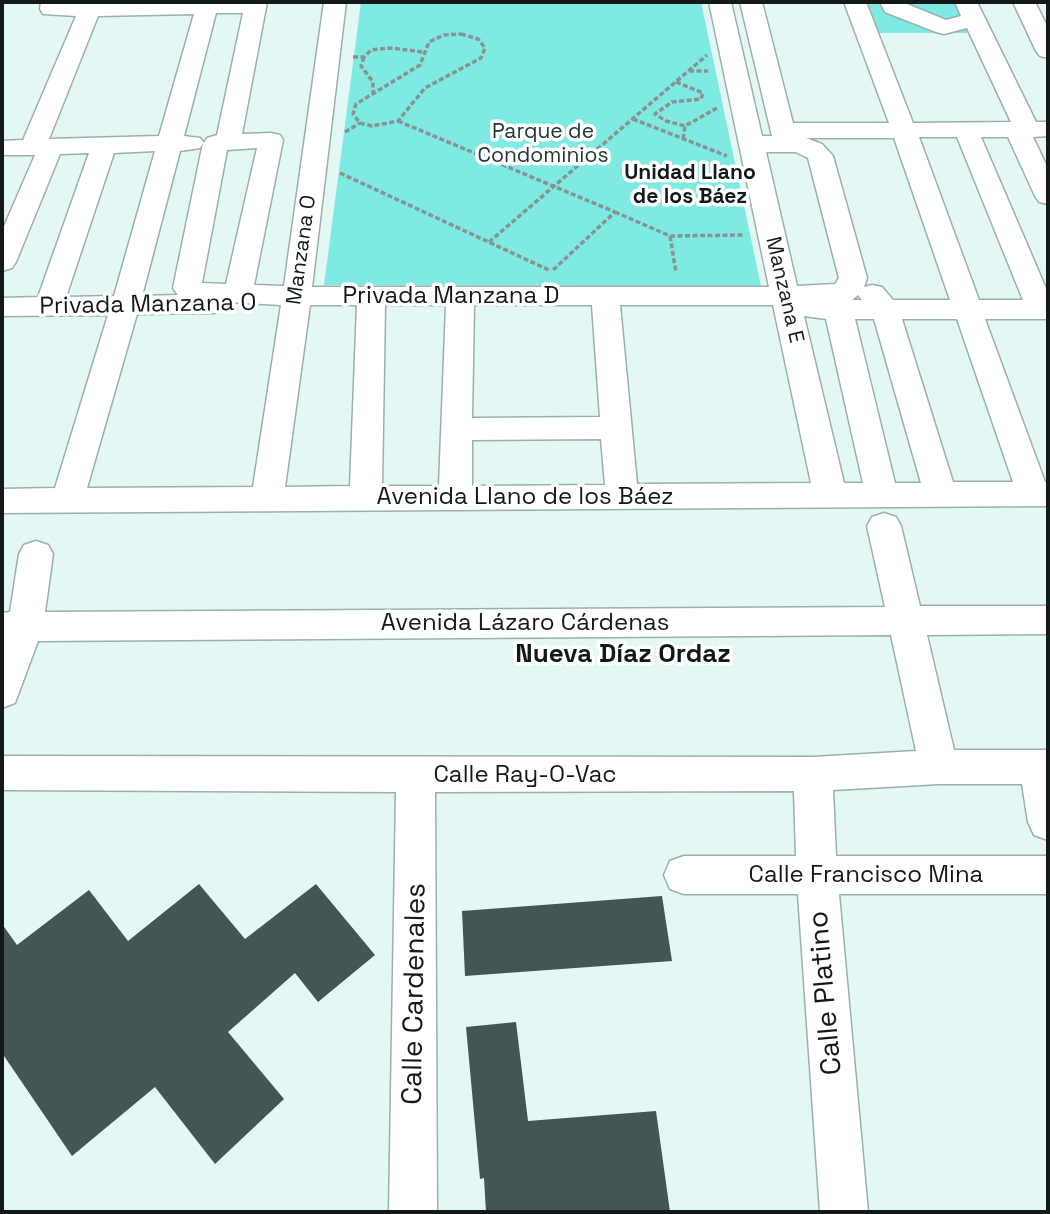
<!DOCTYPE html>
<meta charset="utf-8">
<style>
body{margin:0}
#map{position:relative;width:1050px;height:1214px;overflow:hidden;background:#e3f7f5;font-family:"Space Grotesk",sans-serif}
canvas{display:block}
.frame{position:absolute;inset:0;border:4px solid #121918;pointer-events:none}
</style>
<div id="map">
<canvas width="1050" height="1214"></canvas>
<div class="frame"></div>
</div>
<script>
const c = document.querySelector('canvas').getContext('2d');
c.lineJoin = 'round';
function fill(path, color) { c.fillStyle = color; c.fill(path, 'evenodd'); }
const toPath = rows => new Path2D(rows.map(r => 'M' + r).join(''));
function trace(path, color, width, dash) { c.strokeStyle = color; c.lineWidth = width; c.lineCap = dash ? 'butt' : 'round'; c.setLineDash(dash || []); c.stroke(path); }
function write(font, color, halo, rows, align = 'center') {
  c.font = font + ' "Space Grotesk",sans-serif'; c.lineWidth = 7; c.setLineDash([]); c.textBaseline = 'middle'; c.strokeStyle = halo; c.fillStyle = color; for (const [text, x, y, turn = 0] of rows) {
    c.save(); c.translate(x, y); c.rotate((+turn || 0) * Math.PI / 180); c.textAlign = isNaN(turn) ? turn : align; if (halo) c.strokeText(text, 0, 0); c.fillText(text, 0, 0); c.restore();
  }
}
fill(toPath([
 [361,2,701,2,761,286,324,285],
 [848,4,976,4,989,33,857,33]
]), '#7eeae2');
fill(toPath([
 [199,884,245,939,316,884,375,955,318,1002,295,973,228,1032,284,1099,215,1164,155,1087,72,1156,2,1053,2,924,17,945,89,890,128,941],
 [662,896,672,961,465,976,462,911],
 [516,1022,528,1121,656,1111,670,1212,486,1212,484,1178,480,1179,466,1027]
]), '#445553');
const minor = toPath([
 [41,2,267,2,242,134,271,133,280,135,283,140,254,285,284,286,324,2,346,2,312,287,769,287,709,2,731,2,762,136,772,136,740,2,762,2,793,123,889,123,844,2,866,2,913,123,1011,122,967,28,944,34,936,32,885,12,880,2,902,2,946,20,961,16,955,2,977,2,1036,122,1048,122,1048,136,1033,137,1048,169,1048,204,1039,202,1035,196,1008,137,981,137,1048,293,1048,319,985,319,1045,482,1048,482,1048,506,2,513,2,489,55,488,108,315,2,316,2,298,38,297,89,153,60,154,16,262,12,268,2,271,2,231,35,155,2,155,2,141,23,140,76,16,43,14,40,9,41,2],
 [216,13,243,13,217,135,207,138,204,143,200,138,184,136,216,13],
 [194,14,159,136,49,139,98,16,194,14],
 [919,137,957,137,1023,300,979,300,919,137],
 [806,138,894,138,950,300,893,300,882,287,872,285,864,287,867,278,833,156,822,144,806,138],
 [203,143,173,288,178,295,142,296,180,151,200,148,203,143],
 [257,148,226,284,202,283,227,150,257,148],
 [155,151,114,296,66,297,114,153,155,151],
 [766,152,796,152,808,158,839,278,835,284,797,286,766,152],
 [858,295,862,300,851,300,852,300,858,295],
 [227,302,281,305,253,487,87,488,137,314,214,313,224,311,227,302],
 [310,305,357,305,350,486,285,487,310,305],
 [385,305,446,305,439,486,382,486,385,305],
 [474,305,592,305,600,417,472,418,474,305],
 [620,305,773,305,811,483,637,484,620,305],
 [804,316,826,319,863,483,844,483,804,316],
 [855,319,874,319,921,483,895,483,855,319],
 [902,319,957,319,1013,482,953,482,902,319],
 [601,439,605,485,472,486,472,440,601,439],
 [1013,2,1035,2,1048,28,1048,58,1040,56,1036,51,1013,2],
 [884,513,896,517,901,526,920,606,1048,606,1048,634,927,635,954,750,1048,750,1048,840,1034,835,1028,822,1022,784,939,784,833,790,836,856,1048,856,1048,894,839,894,868,1212,820,1212,798,894,684,894,670,889,664,875,670,861,684,856,796,856,794,791,435,792,437,1212,389,1212,396,792,2,790,2,756,813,757,916,751,891,635,38,641,15,703,2,708,2,613,10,612,19,554,24,545,36,541,48,545,53,554,45,612,885,607,867,526,872,517,884,513]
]);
trace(minor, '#9cafad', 3);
trace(toPath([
 [461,34,478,39,485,48,481,58,425,88,398,121,372,126,360,123,353,114,356,104,420,65,429,42,444,35,461,34],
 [353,57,364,57,371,50,391,48,423,52],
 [364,57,361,66,373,82,373,92],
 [689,71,708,71],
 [676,82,703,93,701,99,672,102,655,114,666,121,685,126],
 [633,119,727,156],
 [398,121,615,212,552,271],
 [345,132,360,123],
 [683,139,685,126,717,108],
 [340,173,551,271],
 [615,212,670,236,676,273],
 [670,236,743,235],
 [489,242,707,55]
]), '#869492', 3.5, [5, 2.5]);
fill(minor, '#fff');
write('21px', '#203634', '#fff', [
 ["Parque de",543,132],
 ["Condominios",543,156]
]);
write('bold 21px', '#121918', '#fff', [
 ["Unidad Llano",690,173],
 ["de los Báez",690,197]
]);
write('21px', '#121918', '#fff', [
 ["Manzana O",302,250,-82],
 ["Manzana E",784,290,77]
]);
write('24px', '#121918', '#fff', [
 ["Privada Manzana D",451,296],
 ["Privada Manzana O",148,305,-1],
 ["Avenida Llano de los Báez",525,497],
 ["Avenida Lázaro Cárdenas",525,623],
 ["Calle Ray-O-Vac",525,775],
 ["Calle Francisco Mina",866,875]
]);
write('bold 26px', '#121918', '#fff', [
 ["Nueva Díaz Ordaz",623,655]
]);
write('28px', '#121918', '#fff', [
 ["Calle Platino",826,993,-95],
 ["Calle Cardenales",415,994,-89]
]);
</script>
